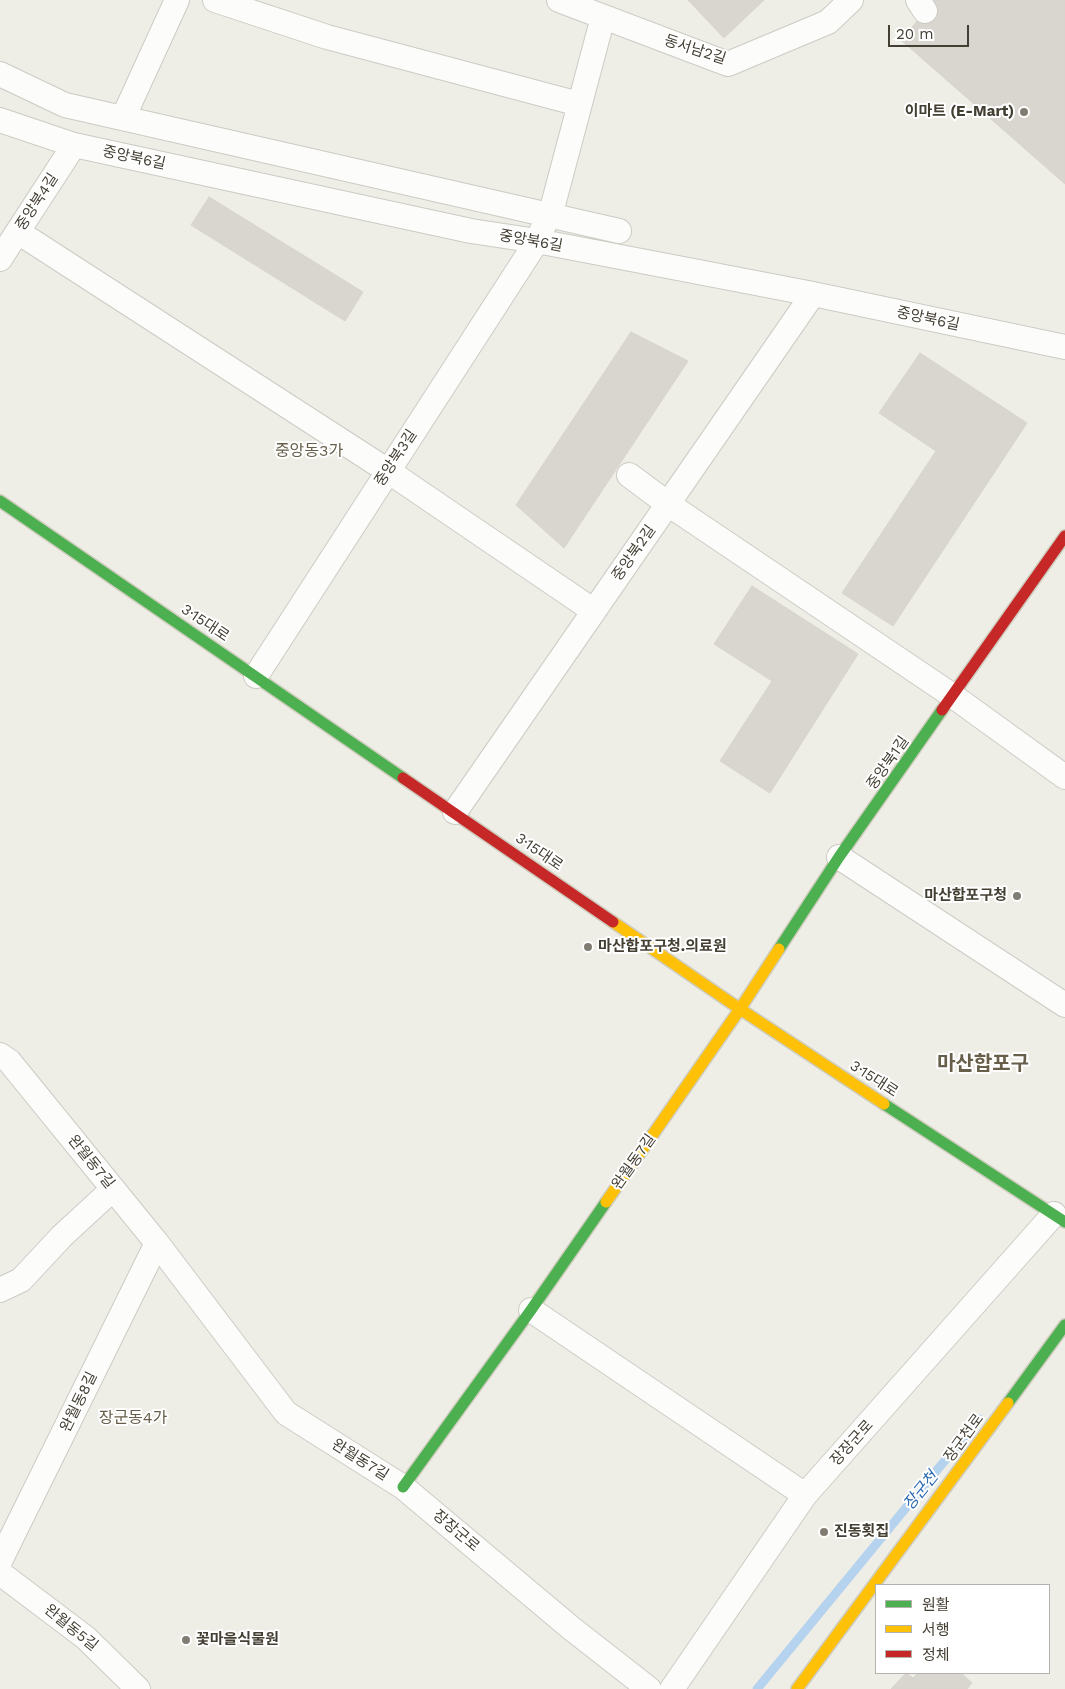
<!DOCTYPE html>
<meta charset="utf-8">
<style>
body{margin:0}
#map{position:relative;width:1065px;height:1689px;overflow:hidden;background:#eeede6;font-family:"Work Sans","Noto Sans KR",sans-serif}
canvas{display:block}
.legend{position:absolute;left:875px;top:1584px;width:175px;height:90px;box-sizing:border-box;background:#fff;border:1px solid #b4b2ad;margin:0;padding:6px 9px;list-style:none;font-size:15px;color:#443f33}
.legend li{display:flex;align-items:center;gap:10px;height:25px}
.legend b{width:25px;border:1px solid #b4b2ad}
.scale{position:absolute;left:888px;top:25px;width:81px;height:22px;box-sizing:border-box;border:2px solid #443f33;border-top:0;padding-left:6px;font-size:15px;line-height:18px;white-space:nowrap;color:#443f33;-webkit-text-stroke:4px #fff;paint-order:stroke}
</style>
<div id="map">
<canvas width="1065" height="1689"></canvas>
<ul class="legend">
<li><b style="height:6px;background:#4caf50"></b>원활</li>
<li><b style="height:6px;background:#ffc107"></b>서행</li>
<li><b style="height:6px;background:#c62828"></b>정체</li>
</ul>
<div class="scale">20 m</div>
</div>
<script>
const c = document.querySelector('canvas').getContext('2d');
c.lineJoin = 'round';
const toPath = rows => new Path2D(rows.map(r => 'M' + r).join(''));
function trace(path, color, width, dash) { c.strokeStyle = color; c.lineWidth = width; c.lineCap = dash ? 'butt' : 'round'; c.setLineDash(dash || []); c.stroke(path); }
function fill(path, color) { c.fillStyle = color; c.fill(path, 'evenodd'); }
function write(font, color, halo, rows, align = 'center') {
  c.font = font + ' "Work Sans","Noto Sans KR",sans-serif'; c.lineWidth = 4; c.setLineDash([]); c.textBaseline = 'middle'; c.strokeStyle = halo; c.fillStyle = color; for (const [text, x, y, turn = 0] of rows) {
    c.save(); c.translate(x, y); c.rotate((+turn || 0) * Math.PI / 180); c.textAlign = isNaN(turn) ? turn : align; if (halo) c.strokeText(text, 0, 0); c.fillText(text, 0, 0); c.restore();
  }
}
trace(toPath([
 [757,1689,979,1419]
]), '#b5d2ee', 9);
const building = toPath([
 [688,0,764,0,724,38,688,0],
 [935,0,1065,0,1065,184,901,40,935,0],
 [209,197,363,292,345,321,191,225,209,197],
 [631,332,688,361,564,548,516,505,631,332],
 [920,353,1027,423,893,626,842,593,936,451,879,413,920,353],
 [752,586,858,654,770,793,720,761,772,681,714,644,752,586],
 [906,1673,913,1678,918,1673,961,1673,972,1683,967,1689,891,1689,906,1673]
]);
fill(building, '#d8d6cf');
trace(building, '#d7d4cc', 1);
const street = toPath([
 [215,0,327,37,579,104],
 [559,0,728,64,828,22,851,0],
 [918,0,925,11],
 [0,74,65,105,619,231],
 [123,118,177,0],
 [0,120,74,145,471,231,537,241,813,294,1065,347],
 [18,232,388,471,594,611],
 [0,259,74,145],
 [629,475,668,504,953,696,1065,777],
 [256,676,537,241,553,205,603,17],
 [455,812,813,294],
 [839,857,1065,1005],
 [0,1055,9,1061,157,1243,286,1413,403,1487,571,1628,649,1689],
 [0,1290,21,1280,62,1236,113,1189],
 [531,1310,805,1495],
 [0,1561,157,1243],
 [0,1573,86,1638,138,1689],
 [672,1689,805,1495,1054,1214]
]);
const fast = toPath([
 [0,501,403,778],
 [779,949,839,857,942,710],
 [884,1104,1065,1222],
 [1008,1403,1065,1325],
 [403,1487,531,1310,606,1202]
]);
const slow = toPath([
 [613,922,740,1009,884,1104],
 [606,1202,740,1009,779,949],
 [797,1689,1008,1403]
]);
const jam = toPath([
 [942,710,1065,536],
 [403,778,613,922]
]);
trace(street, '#cccbc4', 26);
trace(fast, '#ceccbd', 14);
trace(slow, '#ceccbd', 14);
trace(jam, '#ceccbd', 14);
trace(street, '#fcfcfb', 24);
trace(fast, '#4caf50', 11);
trace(slow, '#ffc107', 11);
trace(jam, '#c62828', 11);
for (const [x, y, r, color] of [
 [1024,112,5,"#807c72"],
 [1017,896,5,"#807c72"],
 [588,947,5,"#807c72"],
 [824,1532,5,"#807c72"],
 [186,1640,5,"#807c72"]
]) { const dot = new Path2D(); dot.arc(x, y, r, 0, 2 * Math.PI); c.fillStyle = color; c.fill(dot); trace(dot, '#fff', 2); }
write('15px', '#443f33', '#fff', [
 ["동서남2길",695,50,18],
 ["중앙북6길",134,158,12],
 ["중앙북4길",37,202,-57],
 ["중앙북6길",531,241,10],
 ["중앙북6길",928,319,12],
 ["중앙북3길",396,458,-57],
 ["중앙북2길",634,553,-55],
 ["3·15대로",205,623,34],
 ["중앙북1길",888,763,-55],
 ["3·15대로",539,852,35],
 ["3·15대로",874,1079,33],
 ["완월동7길",91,1162,51],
 ["완월동7길",634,1162,-55],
 ["완월동8길",79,1402,-64],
 ["장군천로",964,1438,-54],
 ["장장군로",852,1443,-48],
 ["완월동7길",360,1460,32],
 ["장장군로",456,1531,40],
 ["완월동5길",71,1628,39]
]);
write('bold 15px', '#443f33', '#fff', [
 ["이마트 (E-Mart)",1014,112,"right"],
 ["마산합포구청",1007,896,"right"],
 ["마산합포구청.의료원",598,947],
 ["진동횟집",834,1532],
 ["꽃마을식물원",196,1640]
], 'left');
write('16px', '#675f4a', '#fff', [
 ["중앙동3가",309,451],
 ["장군동4가",133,1418]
]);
write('italic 16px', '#2b6ab2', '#fff', [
 ["장군천",921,1491,-51]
]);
write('bold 20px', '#675f4a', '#fff', [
 ["마산합포구",983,1064]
]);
</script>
